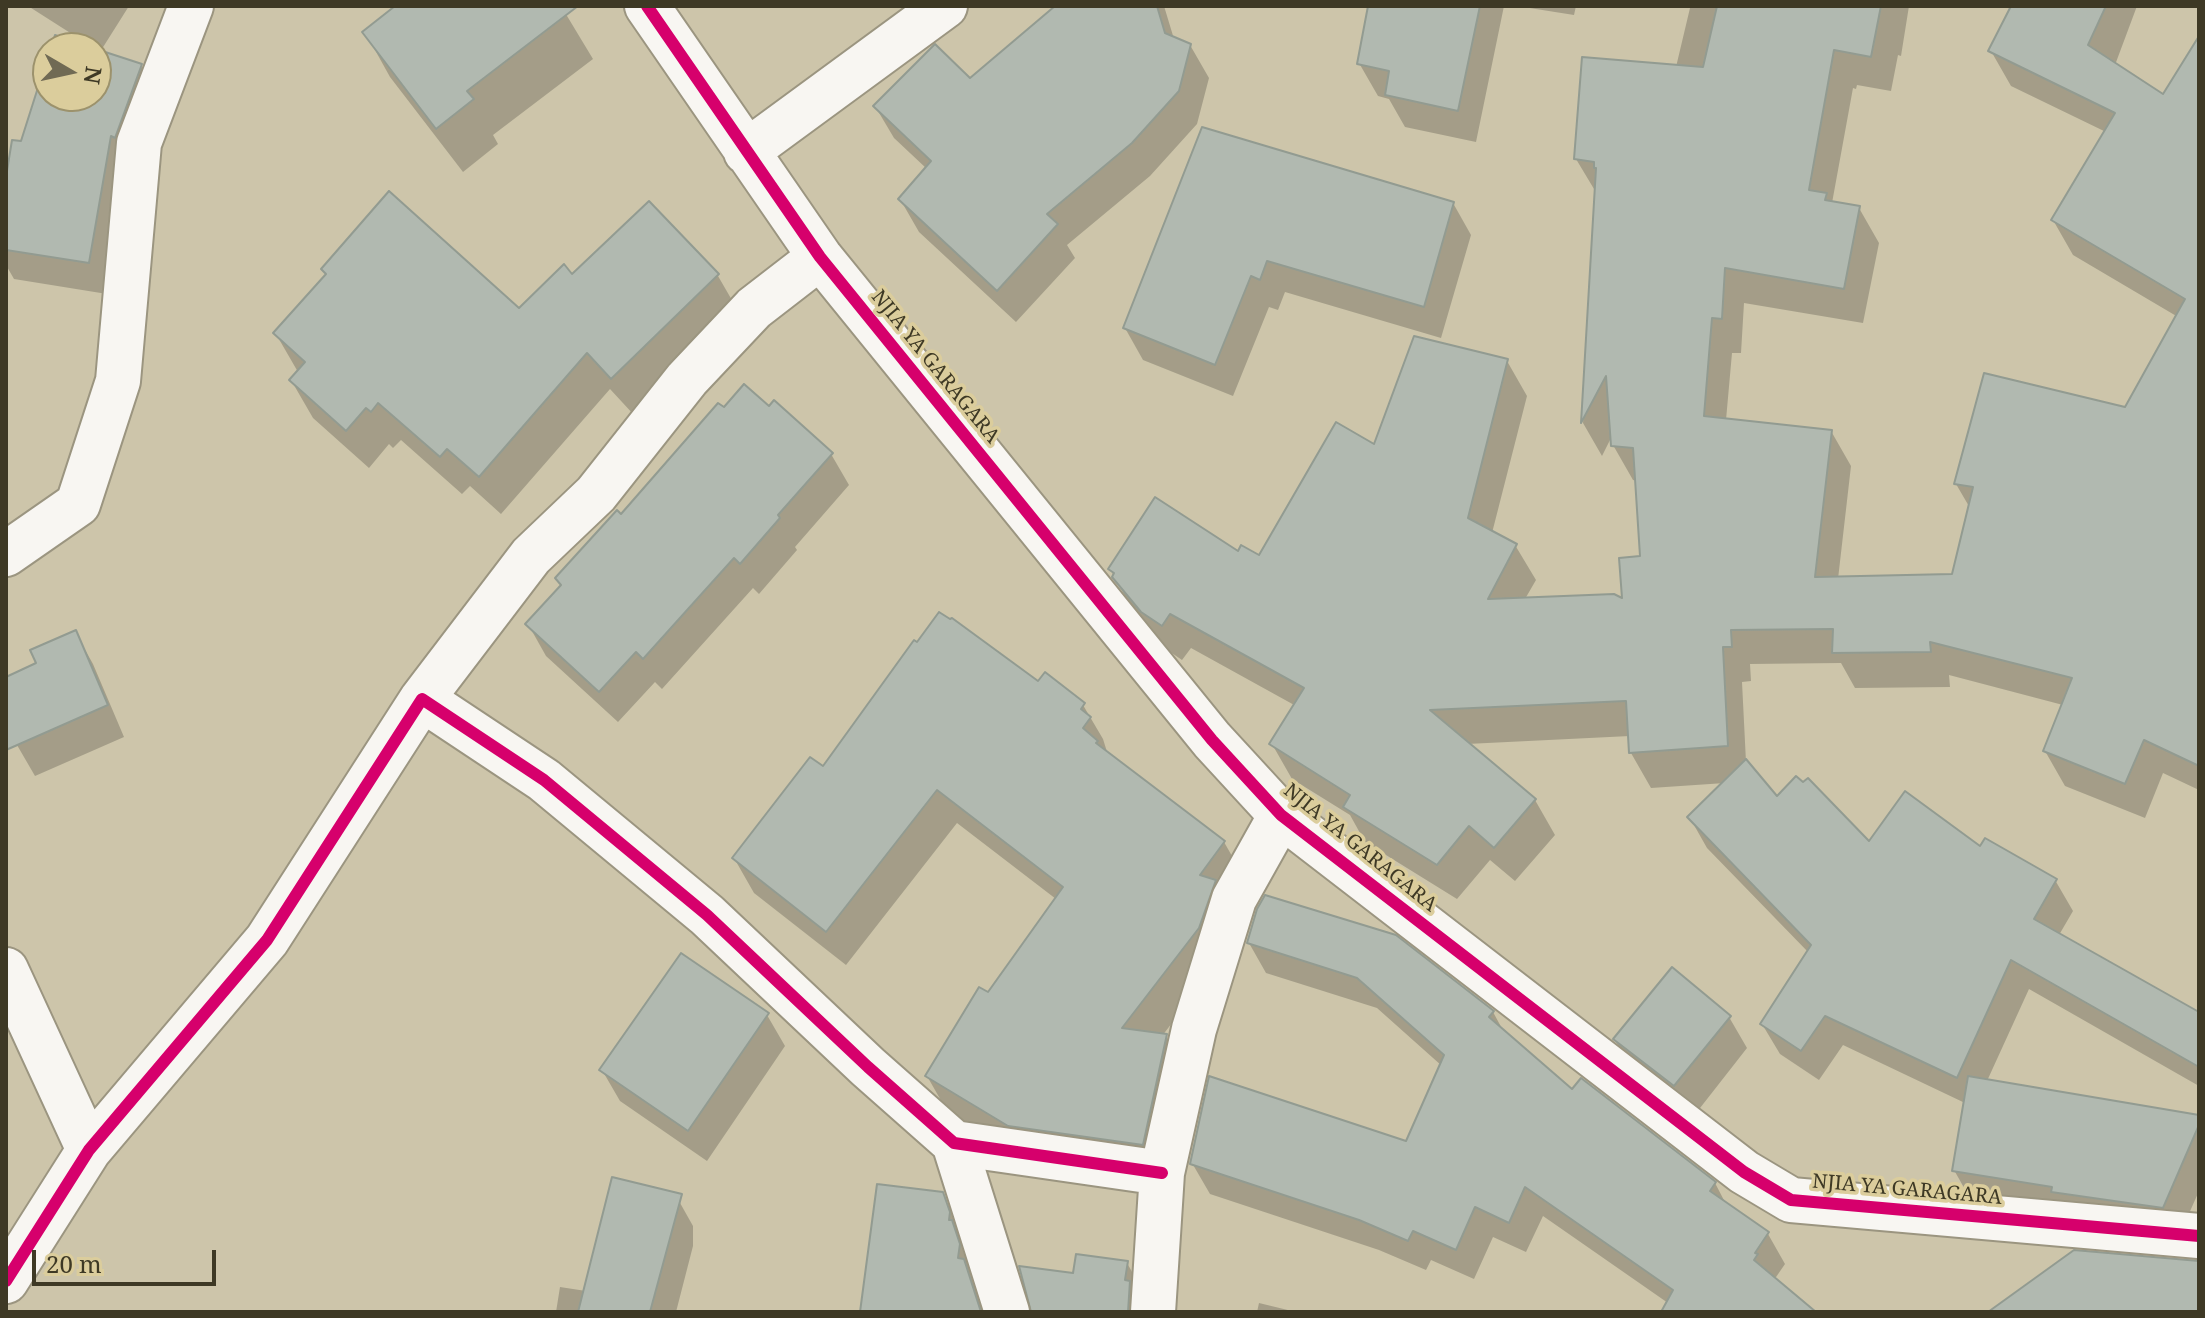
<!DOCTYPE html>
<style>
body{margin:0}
#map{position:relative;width:2205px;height:1318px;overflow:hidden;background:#cdc5aa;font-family:"Noto Serif",serif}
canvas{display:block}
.frame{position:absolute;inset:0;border:8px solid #3e3925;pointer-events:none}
.north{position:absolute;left:32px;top:32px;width:80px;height:80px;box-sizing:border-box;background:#dbcd9c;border:2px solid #9c926c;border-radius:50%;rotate:99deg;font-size:22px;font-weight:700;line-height:32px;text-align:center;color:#3e3925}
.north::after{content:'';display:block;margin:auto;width:28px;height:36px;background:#706a54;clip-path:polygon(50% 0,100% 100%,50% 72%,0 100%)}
.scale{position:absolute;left:32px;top:1250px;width:184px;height:36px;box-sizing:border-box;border:4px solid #3e3925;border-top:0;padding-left:10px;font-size:24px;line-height:28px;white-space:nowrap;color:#3e3925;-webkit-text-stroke:6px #dbcd9c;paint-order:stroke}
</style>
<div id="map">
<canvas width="2205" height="1318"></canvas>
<div class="frame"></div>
<div class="north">N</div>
<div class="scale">20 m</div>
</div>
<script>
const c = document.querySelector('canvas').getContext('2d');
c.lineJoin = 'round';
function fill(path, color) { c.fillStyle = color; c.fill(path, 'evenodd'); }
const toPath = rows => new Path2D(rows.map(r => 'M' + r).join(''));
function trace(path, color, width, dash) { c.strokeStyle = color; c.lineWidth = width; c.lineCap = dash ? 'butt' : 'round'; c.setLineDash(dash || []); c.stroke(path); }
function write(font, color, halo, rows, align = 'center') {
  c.font = font + ' "Noto Serif",serif'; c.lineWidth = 7; c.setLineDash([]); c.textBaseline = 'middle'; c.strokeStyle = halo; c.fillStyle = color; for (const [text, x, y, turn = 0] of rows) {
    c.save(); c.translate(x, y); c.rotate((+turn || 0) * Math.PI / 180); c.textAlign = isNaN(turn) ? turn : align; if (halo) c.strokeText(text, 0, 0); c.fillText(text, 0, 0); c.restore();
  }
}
fill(toPath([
 [28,6,129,6,100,52,141,66,159,98,107,294,14,279,6,265,6,189,48,63,48,96,96,96,97,50],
 [399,6,561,6,593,59,493,135,498,144,463,172,390,77,365,32],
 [1058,6,1164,6,1174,39,1190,45,1209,78,1197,124,1150,176,1067,245,1075,258,1016,322,919,232,900,199,927,169,894,138,875,106,969,81],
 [1370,6,1504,6,1476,142,1405,127,1389,99,1378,96,1359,63],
 [1517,6,1576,6,1574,15],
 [1683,6,1909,6,1901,56,1898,55,1891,91,1857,85,1856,89,1853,88,1832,203,1859,208,1879,243,1863,323,1744,303,1741,353,1732,353,1726,420,1831,431,1851,466,1838,579,1953,576,1970,508,1956,484,2126,409,2178,317,2073,255,2053,220,2106,132,2011,86,1991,51,2011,10,2009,6,2137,6,2115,65,2164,97,2199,65,2199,790,2163,773,2145,818,2065,786,2045,751,2063,705,1949,675,1950,687,1855,688,1841,663,1750,664,1751,681,1742,682,1746,762,1777,799,1869,844,1981,849,2055,880,2073,911,2059,935,2199,1014,2199,1086,2029,989,1987,1081,2199,1117,2199,1191,2179,1236,1971,1200,1954,1170,1965,1103,1843,1045,1819,1080,1780,1054,1762,1024,1809,953,1707,848,1690,818,1725,783,1651,788,1631,753,1630,736,1467,744,1535,800,1555,835,1515,881,1490,860,1457,899,1365,842,1350,815,1292,779,1272,744,1296,706,1191,648,1182,660,1163,647,1134,612,1110,569,1239,554,1260,558,1376,447,1507,361,1527,396,1492,533,1515,545,1536,580,1525,599,1625,602,1642,558,1637,481,1633,480,1613,445,1612,436,1602,456,1583,423,1597,194,1576,159,1676,67,1690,8],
 [1203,130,1453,203,1471,235,1441,338,1285,292,1278,310,1269,307,1233,396,1143,360,1125,328],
 [649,203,718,276,740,314,634,415,610,389,501,514,470,486,462,494,401,440,393,448,389,444,369,468,313,418,291,380,298,372,276,334,327,276,323,269,519,311,572,277],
 [831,454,849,485,795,547,797,550,759,594,753,588,662,689,655,682,618,722,546,656,528,624,621,517],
 [75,632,93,664,124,737,35,776,17,745,6,718,6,679,39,664],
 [1039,684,1083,705,1103,739,1108,755,1224,842,1244,877,1218,963,1162,1036,1166,1036,1186,1071,1162,1179,1030,1160,947,1111,927,1076,1056,899,957,823,846,965,754,893,734,858,823,769],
 [1249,943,1493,1012,1505,1034,1572,1092,1715,1183,1727,1206,1768,1234,1785,1264,1774,1280,1813,1312,1663,1312,1668,1303,1543,1216,1526,1252,1493,1237,1474,1279,1431,1260,1426,1270,1379,1250,1210,1194,1192,1163,1407,1143,1442,1066,1377,1008,1266,973],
 [767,1015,785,1046,707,1161,620,1101,602,1070],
 [1729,1017,1747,1048,1693,1117,1634,1071,1615,1040],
 [675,1194,693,1226,693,1246,676,1312,556,1312,560,1287,586,1291],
 [942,1194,960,1226,987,1312,862,1312],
 [1127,1263,1145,1295,1143,1312,1033,1312,1074,1275],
 [1259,1303,1296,1312,1257,1312]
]), '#0003');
const building = toPath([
 [395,6,578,6,467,91,474,99,436,129,362,32,395,6],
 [1055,6,1157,6,1165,33,1191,44,1179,91,1132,143,1047,214,1058,224,997,291,898,199,931,161,873,106,935,44,970,78,1055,6],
 [1368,6,1480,6,1458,111,1385,95,1389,71,1357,64,1368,6],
 [1717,6,1881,6,1871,57,1834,50,1809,190,1827,193,1825,200,1860,206,1844,289,1725,268,1722,319,1712,318,1704,416,1832,430,1815,577,1952,574,1973,487,1954,484,1984,373,2125,407,2185,299,2051,220,2115,113,1988,51,2011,6,2106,6,2088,45,2163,94,2199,36,2199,766,2144,740,2125,784,2043,751,2072,678,1930,642,1931,652,1832,653,1833,629,1731,630,1732,647,1723,647,1728,746,1629,753,1626,701,1430,710,1536,799,1494,848,1469,826,1437,865,1343,807,1350,795,1269,744,1304,688,1170,614,1162,626,1141,612,1112,577,1114,573,1108,569,1155,497,1238,551,1241,545,1259,555,1336,422,1374,444,1414,336,1508,359,1468,518,1517,544,1488,599,1614,594,1622,598,1619,558,1640,556,1633,448,1611,446,1606,376,1581,423,1596,168,1594,168,1594,162,1574,159,1582,57,1703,67,1717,6],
 [55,35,94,48,51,48,55,35],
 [96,49,142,64,115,138,111,136,89,263,6,250,6,177,12,140,21,141,48,56,48,96,96,96,96,49],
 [1202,127,1454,202,1424,307,1267,261,1260,280,1251,276,1215,365,1123,328,1202,127],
 [389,191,519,308,564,264,572,274,649,201,719,274,611,379,587,353,479,477,447,449,440,457,378,403,371,412,366,408,346,431,289,380,305,362,273,333,326,274,321,269,389,191],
 [744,384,769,406,774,400,833,453,778,515,780,518,740,564,734,558,643,659,636,652,599,692,525,624,561,585,555,578,617,510,621,514,718,403,724,407,744,384],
 [939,612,950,619,952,618,1038,681,1045,672,1085,703,1081,709,1091,717,1083,728,1098,741,1096,743,1225,841,1200,875,1216,880,1199,928,1122,1028,1167,1034,1143,1145,1008,1126,925,1076,979,987,988,992,1063,887,937,790,826,932,732,858,810,757,823,766,914,640,917,642,939,612],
 [76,630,108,705,6,750,6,677,36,663,30,650,76,630],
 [1746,759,1777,796,1796,776,1803,782,1808,778,1869,841,1905,791,1980,846,1985,838,2057,879,2034,919,2199,1012,2199,1067,2011,960,1957,1078,1825,1016,1801,1051,1760,1024,1811,945,1687,817,1746,759],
 [1265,895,1396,935,1494,1011,1489,1017,1572,1089,1581,1078,1716,1182,1710,1191,1769,1232,1755,1253,1758,1254,1754,1260,1816,1312,1661,1312,1673,1290,1525,1187,1509,1223,1475,1207,1456,1250,1413,1231,1408,1241,1359,1220,1190,1164,1209,1076,1406,1141,1444,1055,1357,978,1247,943,1257,909,1265,895],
 [681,953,769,1013,688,1131,599,1070,681,953],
 [1672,967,1731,1016,1674,1086,1613,1039,1672,967],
 [1968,1076,2199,1115,2199,1125,2163,1208,2051,1192,2052,1187,1952,1171,1968,1076],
 [612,1177,682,1194,650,1312,578,1312,612,1177],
 [877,1184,943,1192,950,1212,949,1220,952,1220,960,1244,958,1258,964,1259,981,1312,860,1312,877,1184],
 [2074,1250,2199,1261,2199,1312,1988,1312,2074,1250],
 [1076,1254,1128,1261,1125,1280,1130,1281,1128,1312,1031,1312,1019,1266,1073,1273,1076,1254]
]);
fill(building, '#b1b9b0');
trace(building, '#929b91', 2);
const minor = toPath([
 [647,6,820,257,1212,740,1281,815,1744,1172,1791,1200,2199,1236],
 [746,152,945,6],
 [6,554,78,504,118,381,139,143,191,6],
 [422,699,531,556,596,494,687,379,754,308,820,257],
 [6,970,89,1150],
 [954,1143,1007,1312],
 [6,1281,89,1150,267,940,422,699,544,780,707,915,868,1067,954,1143,1162,1173],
 [1153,1312,1162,1173,1194,1029,1234,899,1281,815]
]);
trace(minor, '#9b9580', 48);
trace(minor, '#f8f6f2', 44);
trace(toPath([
 [647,6,820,257,1212,740,1281,815,1744,1172,1791,1200,2199,1236],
 [6,1281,89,1150,267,940,422,699,544,780,707,915,868,1067,954,1143,1162,1173]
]), '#d6006c', 12);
write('20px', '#3e3925', '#dbcd9c', [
 ["NJIA YA GARAGARA",935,367,51],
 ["NJIA YA GARAGARA",1360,848,39],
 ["NJIA YA GARAGARA",1907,1190,5]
]);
</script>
